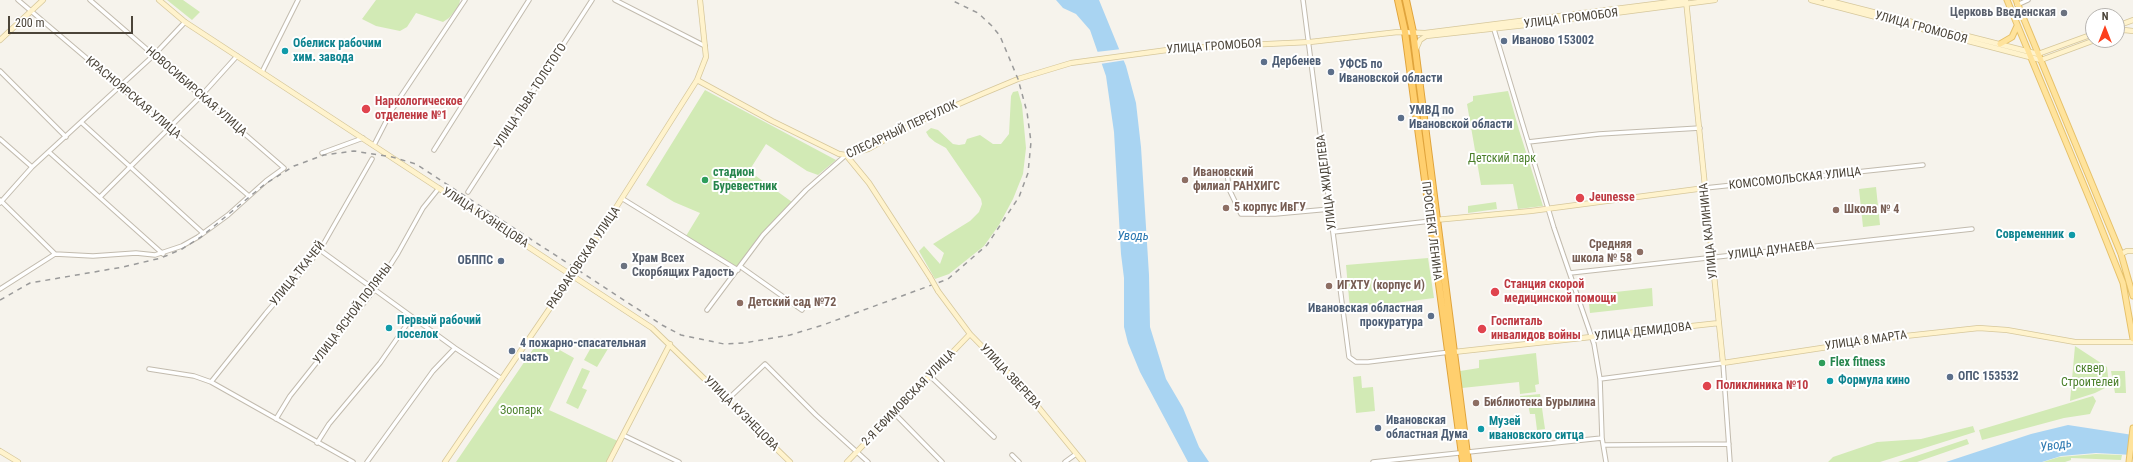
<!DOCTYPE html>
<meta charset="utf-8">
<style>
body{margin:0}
#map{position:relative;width:2133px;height:462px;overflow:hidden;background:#f6f3ec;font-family:"Roboto Condensed",sans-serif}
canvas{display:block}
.north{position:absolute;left:2085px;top:8px;width:40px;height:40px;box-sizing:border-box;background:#fff;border:1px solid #b7b4b0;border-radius:50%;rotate:0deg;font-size:11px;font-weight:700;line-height:16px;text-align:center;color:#4b4439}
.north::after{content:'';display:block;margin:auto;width:14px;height:18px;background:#fc3f1d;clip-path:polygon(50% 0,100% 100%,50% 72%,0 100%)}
.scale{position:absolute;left:8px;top:16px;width:125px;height:18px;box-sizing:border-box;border:2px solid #4b4439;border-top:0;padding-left:5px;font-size:12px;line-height:14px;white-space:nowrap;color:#4b4439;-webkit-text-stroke:3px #fff;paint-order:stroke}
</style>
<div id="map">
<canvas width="2133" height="462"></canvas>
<div class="north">N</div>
<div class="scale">200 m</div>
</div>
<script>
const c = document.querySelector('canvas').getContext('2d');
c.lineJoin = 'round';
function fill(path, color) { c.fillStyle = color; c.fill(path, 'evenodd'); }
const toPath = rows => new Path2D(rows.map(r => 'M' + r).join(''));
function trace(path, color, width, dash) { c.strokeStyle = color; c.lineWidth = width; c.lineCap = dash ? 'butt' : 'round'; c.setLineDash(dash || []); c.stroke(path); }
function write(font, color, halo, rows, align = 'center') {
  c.font = font + ' "Roboto Condensed",sans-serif'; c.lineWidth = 4; c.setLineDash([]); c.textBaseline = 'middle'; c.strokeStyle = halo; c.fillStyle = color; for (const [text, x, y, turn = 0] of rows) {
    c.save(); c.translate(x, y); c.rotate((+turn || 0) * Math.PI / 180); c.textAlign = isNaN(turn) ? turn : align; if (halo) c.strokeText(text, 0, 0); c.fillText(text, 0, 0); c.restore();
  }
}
fill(toPath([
 [167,0,183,0,200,12,192,20],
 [376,0,460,0,459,6,449,18,443,22,416,13,407,27,400,31,376,26,362,19],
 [705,90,836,160,818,175,807,171,766,144,749,171,792,202,763,234,741,267,735,267,686,236,700,213,674,202,646,185],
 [1018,91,1022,105,1026,148,1023,174,1013,199,999,225,984,246,949,274,935,279,919,251,924,246,940,264,944,253,933,244,970,221,979,212,982,204,981,199,946,148,935,142,929,137,926,132,931,128,938,130,953,144,959,145,965,144,967,139,980,135,993,144,1001,144,1009,134,1011,96,1013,92],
 [1508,91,1519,130,1543,206,1518,209,1513,184,1481,185,1467,104,1473,101,1473,96],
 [1876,187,1880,225,1863,227,1859,189],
 [1496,202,1497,209,1468,213,1468,206],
 [1428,258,1434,298,1350,309,1346,265],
 [1652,288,1653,306,1590,313,1588,295],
 [540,339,574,358,549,410,620,442,610,462,456,462],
 [603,343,609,347,597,367,584,360,593,344,601,348],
 [2075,346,2107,367,2109,386,2095,393,2070,401],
 [1536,353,1539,384,1535,385,1536,392,1520,394,1519,382,1462,388,1460,371,1479,368,1479,360],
 [582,368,590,371,582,388,587,390,578,409,566,403],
 [2111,371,2125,371,2126,393,2115,393],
 [1361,376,1362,388,1373,387,1375,411,1356,413,1353,377],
 [1540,394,1545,429,1537,430,1535,414,1530,414,1528,404,1521,404,1520,396],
 [2093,396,2096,401,2090,414,2064,418,1982,440,1979,430],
 [1973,426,1975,432,1880,462,1828,462,1833,457,1877,442,1921,439],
 [1967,439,1969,444,1917,462,1898,462],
 [2096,454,2122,455,2121,460,2071,458,2071,460,2065,462,2043,462,2059,457]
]), '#d2eab5');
fill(toPath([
 [1056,0,1099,0,1126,66,1136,103,1141,147,1149,275,1150,327,1166,379,1183,408,1199,447,1209,462,1188,462,1140,372,1128,343,1124,327,1124,278,1121,254,1114,132,1106,76,1090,30,1076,14,1063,8],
 [2068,425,2133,435,2133,455,2096,453,2061,456,2042,462,1946,462,2031,434]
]), '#a9d4f2');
fill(toPath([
 [1122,49,1126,60,1100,64,1096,52]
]), '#f6f3ec');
const street = toPath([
 [18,0,249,196],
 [615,0,705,46],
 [1303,0,1349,357,1356,362,1368,362,1450,352],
 [2017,5,2028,0],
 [1493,26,1554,228,1594,344,1600,379,1602,438,1606,462],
 [0,71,66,137],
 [262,72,298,0],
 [82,123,203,233],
 [0,139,32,167],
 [1528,142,1599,134,1700,128],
 [374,145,393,108,465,0],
 [434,150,529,0],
 [49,152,163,254],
 [322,153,363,138],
 [1227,172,1229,189,1241,214,1275,214,1330,209],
 [1705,188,1923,165],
 [468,192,592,0],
 [100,197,200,97,237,56],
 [623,199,738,270],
 [0,200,55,254],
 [0,203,32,167,154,55,185,22],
 [1333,232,1431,221],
 [320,250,455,348,502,379],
 [741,267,802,310],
 [1570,273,1972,229],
 [0,289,55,254,93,256,136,253,155,255,182,246,198,237,228,215,266,181,284,168,90,0],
 [707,310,763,235,806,190,846,155],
 [149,369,194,376,211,382,353,462],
 [930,376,994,437],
 [1600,379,1723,363,1730,462],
 [211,382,266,313,320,250,372,159],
 [727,400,765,364,816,415,868,462],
 [894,413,942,462],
 [276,419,290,396,375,289,398,253,423,208,439,188],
 [623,435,679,462],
 [317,443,329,424,380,363,412,317],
 [1604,445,1729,444],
 [1012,455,1019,462],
 [367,462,433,371,455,348],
 [1065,462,1076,454],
 [1373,462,1602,438]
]);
const secondary = toPath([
 [159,0,185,22,652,328,790,462],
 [1686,0,1723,363,1887,338,1979,328,2007,330,2075,342,2133,342],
 [1811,0,2041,60,2095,40],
 [1826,0,2038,54,2093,34],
 [1554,21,1715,0],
 [2117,26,2133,20],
 [2117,32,2124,30,2133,31],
 [0,40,43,0],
 [1416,49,1420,40,1426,36,1535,24],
 [697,80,772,121,839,154,846,155,868,149,915,123,982,94,1018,79,1071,63,1182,48,1310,42,1398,32,1425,33,1686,0],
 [846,155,869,183,930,277],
 [1435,220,1531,211,1705,188],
 [2121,254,2127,251,2133,251],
 [938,291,970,334,1021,386,1083,462],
 [1454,352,1719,323],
 [0,451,18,462],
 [445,462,582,261,697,80,706,57,700,0],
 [609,462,670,344],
 [847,462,970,334]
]);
const primary = toPath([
 [2007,0,2092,205,2123,283,2133,339],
 [2016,0,2121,254,2133,296],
 [2000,44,2012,37,2017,26],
 [2129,462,2133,428]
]);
const highway = toPath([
 [1398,0,1405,32,1463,462],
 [1406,0,1413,32,1468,462]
]);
trace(street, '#c2bbae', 5.5);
trace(secondary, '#d6c79b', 6);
trace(primary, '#e6c16a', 7);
trace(highway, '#e0a43c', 8);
trace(street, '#fff', 3.5);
trace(secondary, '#fff3cd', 4.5);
trace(primary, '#ffe39c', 5);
trace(highway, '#ffcf6e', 6);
trace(toPath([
 [0,300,30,283,123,267,161,258,182,249,201,237,265,184,294,166,324,155,354,151,392,157,416,164,662,325,681,335,724,344,744,343,790,335,823,325,948,279,987,245,1019,197,1028,173,1031,142,1027,112,1018,79,1000,36,992,26,978,13,951,0]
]), '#9a9a9a', 1.5, [5, 5]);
const secondaryBridge = toPath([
 [930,277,938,291]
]);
trace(secondaryBridge, '#d6c79b', 6, []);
trace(secondaryBridge, '#fff3cd', 4.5);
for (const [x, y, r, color] of [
 [2064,13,4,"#6b7280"],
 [1504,41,4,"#5c6f8a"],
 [285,51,4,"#0f9aa8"],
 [1264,62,4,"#5c6f8a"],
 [1331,72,4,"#5c6f8a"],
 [366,109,5,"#e0444e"],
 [1401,118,4,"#5c6f8a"],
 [705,180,4,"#2e9e5b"],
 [1185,180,4,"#8d6e63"],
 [1580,198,5,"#e0444e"],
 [1226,208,4,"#8d6e63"],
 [1836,210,4,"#8d6e63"],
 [2072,235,4,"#0f9aa8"],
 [1640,252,4,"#8d6e63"],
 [501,261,4,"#5c6f8a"],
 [624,266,4,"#6b7280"],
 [1329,286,4,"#8d6e63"],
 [1495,292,5,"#e0444e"],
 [740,303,4,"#8d6e63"],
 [1431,316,4,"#5c6f8a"],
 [389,328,4,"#0f9aa8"],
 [1482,329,5,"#e0444e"],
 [512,351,4,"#5c6f8a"],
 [1822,363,4,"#2e9e5b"],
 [1950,377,4,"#5c6f8a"],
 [1830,381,4,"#0f9aa8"],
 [1707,386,5,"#e0444e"],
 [1476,403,4,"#8d6e63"],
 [1378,428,4,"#5c6f8a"],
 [1481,429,4,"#0f9aa8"]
]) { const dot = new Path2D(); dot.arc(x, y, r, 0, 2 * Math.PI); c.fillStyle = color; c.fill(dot); trace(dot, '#fff', 1.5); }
write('bold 12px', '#5b616d', '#fff', [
 ["Церковь Введенская",2056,13],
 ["Храм Всех",632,259,"left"],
 ["Скорбящих Радость",632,273,"left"]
], 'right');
write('12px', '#4b4439', '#fff', [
 ["УЛИЦА ГРОМОБОЯ",1571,19,-7],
 ["УЛИЦА ГРОМОБОЯ",1921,28,15],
 ["УЛИЦА ГРОМОБОЯ",1214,47,-4],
 ["НОВОСИБИРСКАЯ УЛИЦА",196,92,41],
 ["УЛИЦА ЛЬВА ТОЛСТОГО",531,96,-57],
 ["КРАСНОЯРСКАЯ УЛИЦА",133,98,40],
 ["СЛЕСАРНЫЙ ПЕРЕУЛОК",902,130,-25],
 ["КОМСОМОЛЬСКАЯ УЛИЦА",1795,179,-6],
 ["УЛИЦА ЖИДЕЛЕВА",1327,182,-97],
 ["УЛИЦА КУЗНЕЦОВА",485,218,33],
 ["ПРОСПЕКТ ЛЕНИНА",1431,231,83],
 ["УЛИЦА КАЛИНИНА",1709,231,-96],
 ["УЛИЦА ДУНАЕВА",1771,251,-7],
 ["РАБФАКОВСКАЯ УЛИЦА",584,258,-56],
 ["УЛИЦА ТКАЧЕЙ",298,274,-51],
 ["УЛИЦА ЯСНОЙ ПОЛЯНЫ",353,314,-53],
 ["УЛИЦА ДЕМИДОВА",1643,332,-6],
 ["УЛИЦА 8 МАРТА",1866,341,-8],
 ["УЛИЦА ЗВЕРЕВА",1010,377,47],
 ["2-Я ЕФИМОВСКАЯ УЛИЦА",909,398,-46],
 ["УЛИЦА КУЗНЕЦОВА",741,414,45]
]);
write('bold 12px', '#4e5e75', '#fff', [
 ["Иваново 153002",1512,41],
 ["Дербенев",1272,62],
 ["УФСБ по",1339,65],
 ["Ивановской области",1339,79],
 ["УМВД по",1409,111],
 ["Ивановской области",1409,125],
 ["ОБППС",493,261,"right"],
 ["Ивановская областная",1423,309,"right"],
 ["прокуратура",1423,323,"right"],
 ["4 пожарно-спасательная",520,344],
 ["часть",520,358],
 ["ОПС 153532",1958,377],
 ["Ивановская",1386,421],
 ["областная Дума",1386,435]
], 'left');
write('bold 12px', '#0d838f', '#fff', [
 ["Обелиск рабочим",293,44],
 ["хим. завода",293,58],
 ["Современник",2064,235,"right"],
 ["Первый рабочий",397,321],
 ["поселок",397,335],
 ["Формула кино",1838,381],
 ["Музей",1489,422],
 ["ивановского ситца",1489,436]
], 'left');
write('bold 12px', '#be3a42', '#fff', [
 ["Наркологическое",375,102],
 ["отделение №1",375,116],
 ["Jeunesse",1589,198],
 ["Станция скорой",1504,285],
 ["медицинской помощи",1504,299],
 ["Госпиталь",1491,322],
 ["инвалидов войны",1491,336],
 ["Поликлиника №10",1716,386]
], 'left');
write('12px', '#4a7f2a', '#fff', [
 ["Детский парк",1502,159],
 ["сквер",2090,369],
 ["Строителей",2090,383],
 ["Зоопарк",521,411]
]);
write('bold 12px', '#27864d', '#fff', [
 ["стадион",713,173],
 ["Буревестник",713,187],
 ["Flex fitness",1830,363]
], 'left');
write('bold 12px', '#785e54', '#fff', [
 ["Ивановский",1193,173],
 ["филиал РАНХИГС",1193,187],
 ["5 корпус ИвГУ",1234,208],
 ["Школа № 4",1844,210],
 ["Средняя",1632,245,"right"],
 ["школа № 58",1632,259,"right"],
 ["ИГХТУ (корпус И)",1337,286],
 ["Детский сад №72",748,303],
 ["Библиотека Бурылина",1484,403]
], 'left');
write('italic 13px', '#2e7ab2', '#fff', [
 ["Уводь",1133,237],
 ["Уводь",2056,446,-8]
]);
</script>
